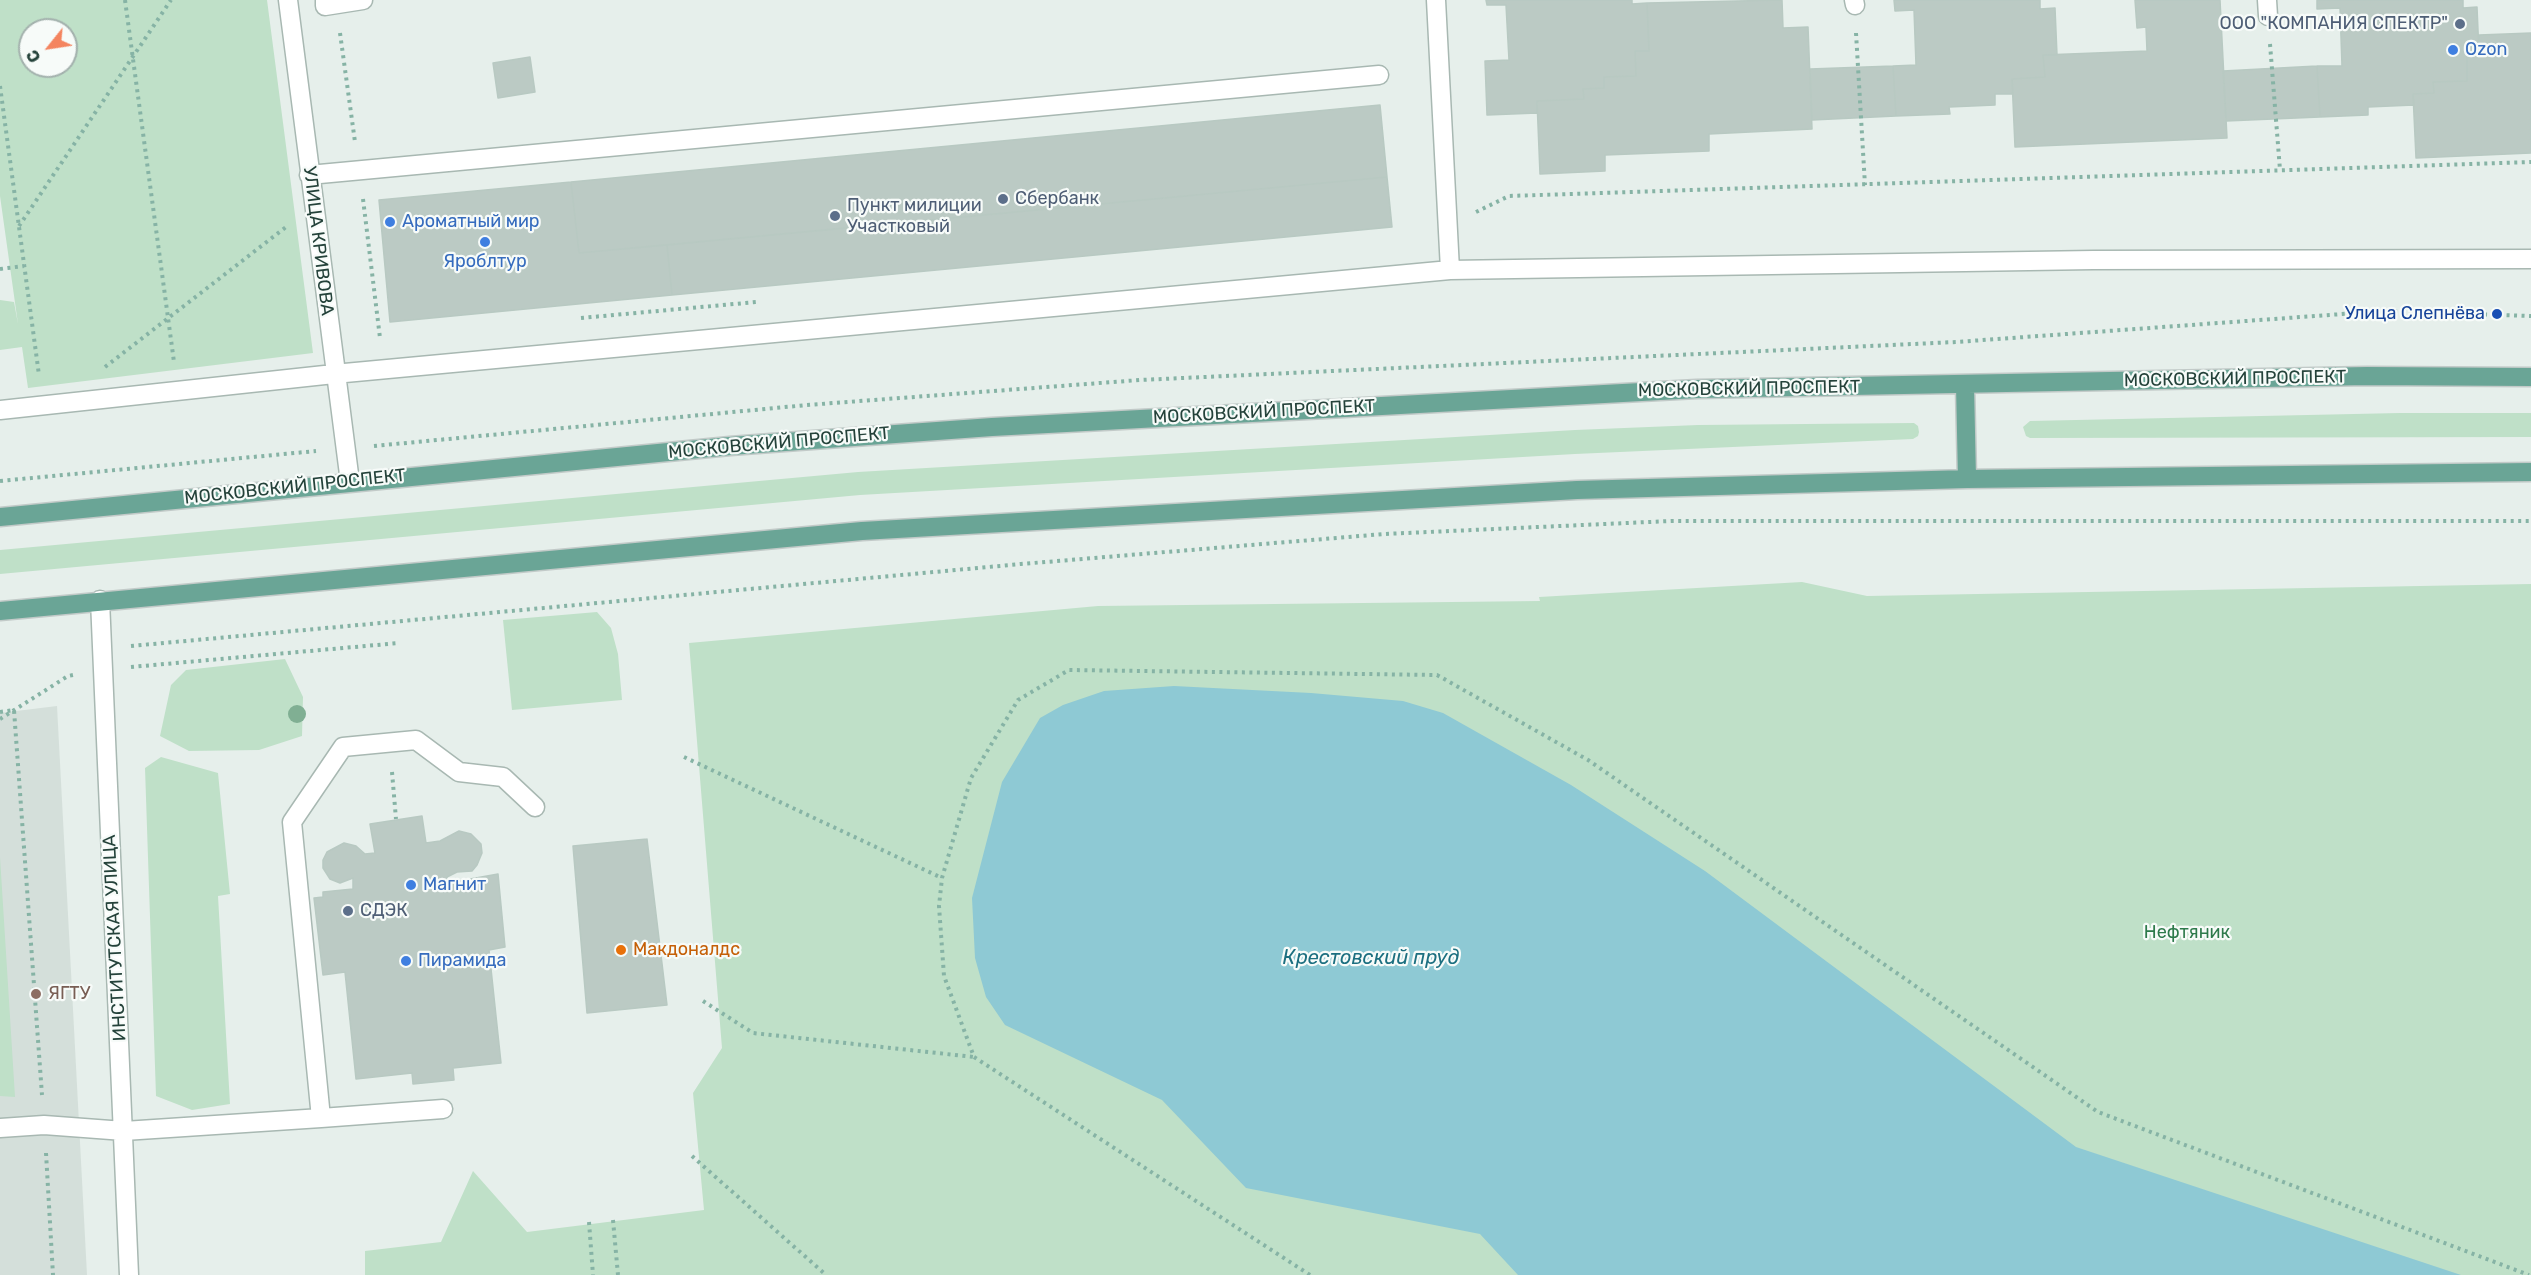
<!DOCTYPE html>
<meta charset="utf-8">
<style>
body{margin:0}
#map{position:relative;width:2531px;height:1275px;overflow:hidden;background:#e6efeb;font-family:Rubik,sans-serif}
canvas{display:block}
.north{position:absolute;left:18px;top:18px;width:60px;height:60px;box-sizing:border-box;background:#f7fbf9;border:2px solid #a3b1ad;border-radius:50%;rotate:240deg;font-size:16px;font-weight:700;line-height:24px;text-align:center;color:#24423a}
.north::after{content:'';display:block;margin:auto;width:21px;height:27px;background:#f4845f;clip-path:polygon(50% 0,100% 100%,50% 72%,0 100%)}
</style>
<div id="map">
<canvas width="2531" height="1275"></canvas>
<div class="north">С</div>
</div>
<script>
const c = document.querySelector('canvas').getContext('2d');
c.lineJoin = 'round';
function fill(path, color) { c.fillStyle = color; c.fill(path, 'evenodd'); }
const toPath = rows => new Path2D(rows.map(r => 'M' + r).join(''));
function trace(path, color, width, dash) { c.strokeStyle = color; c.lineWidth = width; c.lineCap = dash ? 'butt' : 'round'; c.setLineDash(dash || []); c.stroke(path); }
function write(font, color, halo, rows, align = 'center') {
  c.font = font + ' Rubik,sans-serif'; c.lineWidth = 4.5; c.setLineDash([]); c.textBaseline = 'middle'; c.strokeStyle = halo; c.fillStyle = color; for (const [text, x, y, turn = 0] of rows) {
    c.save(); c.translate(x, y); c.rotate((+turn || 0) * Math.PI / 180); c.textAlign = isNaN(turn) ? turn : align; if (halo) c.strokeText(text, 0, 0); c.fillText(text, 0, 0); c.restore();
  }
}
fill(toPath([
 [57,706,87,1275,0,1275,0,713]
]), '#d4dfda');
fill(toPath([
 [0,0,267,0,313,353,28,388,22,347,0,350,0,300,14,302,18,324,0,196],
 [30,30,66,30,66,66,30,66],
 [2400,413,2531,413,2531,437,2030,438,2026,436,2023,427,2030,421],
 [1914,423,1918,426,1919,432,1918,436,1913,439,1575,454,860,495,0,574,0,550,858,472,1575,430,1698,425],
 [1802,582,1867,596,2531,584,2531,1275,365,1275,365,1251,441,1242,473,1171,527,1232,704,1210,693,1093,722,1048,689,643,1098,606,1540,601,1539,597],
 [597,612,611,628,618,654,622,700,512,710,503,620],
 [285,659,303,697,302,736,259,750,189,751,160,736,171,685,186,670],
 [161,757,218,773,230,894,218,896,230,1104,192,1110,156,1096,145,768],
 [0,857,15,1097,0,1096]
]), '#bfe0c8');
fill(toPath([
 [1174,686,1311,693,1403,701,1443,713,1571,785,1705,871,2076,1147,2461,1275,1518,1275,1480,1234,1246,1188,1162,1100,1005,1025,986,997,975,958,972,898,1002,782,1040,718,1063,705,1104,691]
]), '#8ec9d4');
const building = toPath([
 [1486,0,1632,0,1632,4,1647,3,1649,51,1635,51,1636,76,1604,77,1604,88,1583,89,1584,99,1537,101,1537,113,1487,115,1485,61,1509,60,1506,5,1487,5,1486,0],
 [1782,0,1783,28,1808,27,1812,129,1709,134,1709,151,1605,155,1605,171,1540,174,1537,101,1584,99,1583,89,1604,88,1604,77,1636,76,1635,51,1649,51,1647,3,1782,0],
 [1894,0,2040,0,2040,9,2055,8,2057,55,2043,55,2045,77,2012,79,2013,94,1995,94,1995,105,1949,107,1950,114,1896,116,1893,66,1916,65,1914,10,1895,11,1894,0],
 [2135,0,2220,0,2227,138,2015,147,2012,79,2045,77,2043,55,2147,51,2146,27,2137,28,2135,0],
 [2317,0,2463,0,2463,8,2477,7,2479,54,2467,55,2467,81,2433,82,2434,93,2413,94,2414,105,2368,107,2368,115,2320,117,2317,66,2342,66,2340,8,2317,9,2317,0],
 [2531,33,2531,153,2416,158,2413,94,2434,93,2433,82,2467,81,2467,55,2479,54,2479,35,2531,33],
 [530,57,535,92,498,98,493,63,530,57],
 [1893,66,1896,116,1812,120,1810,69,1893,66],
 [2317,66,2320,117,2226,121,2223,71,2317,66],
 [1380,105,1387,177,579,253,571,182,1380,105],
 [1387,177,1392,227,672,295,667,245,1387,177],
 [571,182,579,253,667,245,672,295,390,322,379,200,571,182],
 [422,816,426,843,440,841,459,831,471,834,481,844,482,853,477,865,472,871,457,872,447,877,448,883,498,874,505,947,489,950,501,1063,453,1068,454,1080,413,1084,412,1073,356,1079,345,972,323,975,314,898,323,897,323,892,353,889,353,878,340,883,330,879,323,868,323,860,327,852,344,843,356,846,365,854,375,853,370,824,422,816],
 [647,839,667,1005,587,1013,573,846,647,839]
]);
fill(building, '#bbcac4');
trace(building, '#b8c9c2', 1.5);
const minor = toPath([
 [288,0,350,482],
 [325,0,325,6,363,0],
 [1436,0,1450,270],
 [1854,0,1855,5],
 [2267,0,2268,16],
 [309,175,1379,75],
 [0,410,334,374,1450,270,2093,260,2531,259],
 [100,600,129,1275],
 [321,1118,443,1109],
 [0,1128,44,1125,124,1131,321,1118,292,822,343,747,416,740,459,772,503,777,535,807]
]);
const major = toPath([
 [1965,385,1967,479],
 [0,517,730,446,992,427,1697,389,2367,376,2531,377],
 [0,611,862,531,1577,490,1967,479,2531,472]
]);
trace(minor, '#a8b8b2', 21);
trace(major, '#c2cac8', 21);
trace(toPath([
 [125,0,174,362],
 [340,33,355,142],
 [1856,33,1865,185],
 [2270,44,2280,170],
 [0,86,39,375],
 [363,199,380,338,382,338],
 [1476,212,1509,196,2531,162],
 [19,226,171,0],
 [0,269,24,266],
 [581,318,756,302],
 [105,367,286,227],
 [374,446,807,405,1140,380,1956,342,2384,311,2531,316],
 [0,481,316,451],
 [131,646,1021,564,1384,534,1671,521,2531,521],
 [131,667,399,643],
 [0,712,14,710,42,1095],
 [0,719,68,676,73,675],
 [684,757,942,878],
 [392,772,396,819],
 [703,1001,753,1033,974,1057],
 [46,1153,53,1275],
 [692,1156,826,1275],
 [613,1220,618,1275],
 [589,1222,593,1275],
 [1310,1275,974,1057,944,976,939,906,942,878,971,778,1018,700,1069,670,1437,675,1588,760,2098,1112,2529,1275]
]), '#86b3a5', 4, [3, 4.5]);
trace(minor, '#fff', 18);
trace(major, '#6aa596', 18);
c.fillStyle = '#80af93';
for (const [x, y] of [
 [297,714]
]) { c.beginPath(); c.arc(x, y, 9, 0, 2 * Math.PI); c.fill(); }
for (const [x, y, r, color] of [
 [2460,24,6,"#5c6f8a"],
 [2453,50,6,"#3f7fe0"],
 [1003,199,6,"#5c6f8a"],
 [835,216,6,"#5c6f8a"],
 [390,222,6,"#3f7fe0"],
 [485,242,6,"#3f7fe0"],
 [2497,314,6,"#1a4fb4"],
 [411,885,6,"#3f7fe0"],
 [348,911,6,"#5c6f8a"],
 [621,950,6,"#e8710a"],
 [406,961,6,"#3f7fe0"],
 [36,994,6,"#8d6e63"]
]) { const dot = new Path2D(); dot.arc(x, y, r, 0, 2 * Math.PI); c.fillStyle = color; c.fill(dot); trace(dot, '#f7fbf9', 2); }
write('18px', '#4e5e75', '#f7fbf9', [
 ["ООО \"КОМПАНИЯ СПЕКТР\"",2448,24,"right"],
 ["Сбербанк",1015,199],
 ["Пункт милиции",847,206],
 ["Участковый",847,227],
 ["СДЭК",360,911]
], 'left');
write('18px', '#366cbe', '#f7fbf9', [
 ["Ozon",2465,50],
 ["Ароматный мир",402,222],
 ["Яроблтур",485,262,"center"],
 ["Магнит",423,885],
 ["Пирамида",418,961]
], 'left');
write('18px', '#24423a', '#f7fbf9', [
 ["УЛИЦА КРИВОВА",318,241,83],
 ["МОСКОВСКИЙ ПРОСПЕКТ",2235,379,-1],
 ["МОСКОВСКИЙ ПРОСПЕКТ",1749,389,-1],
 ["МОСКОВСКИЙ ПРОСПЕКТ",1264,412,-3],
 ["МОСКОВСКИЙ ПРОСПЕКТ",779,443,-5],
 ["МОСКОВСКИЙ ПРОСПЕКТ",295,487,-6],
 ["ИНСТИТУТСКАЯ УЛИЦА",115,938,-93]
]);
write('18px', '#164399', '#f7fbf9', [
 ["Улица Слепнёва",2485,314]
], 'right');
write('18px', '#2d7a4b', '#f7fbf9', [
 ["Нефтяник",2187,933]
]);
write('18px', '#c56008', '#f7fbf9', [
 ["Макдоналдс",633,950]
], 'left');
write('18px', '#785e54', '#f7fbf9', [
 ["ЯГТУ",48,994]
], 'left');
write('italic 20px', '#1c6f80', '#f7fbf9', [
 ["Крестовский пруд",1371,958]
]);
</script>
